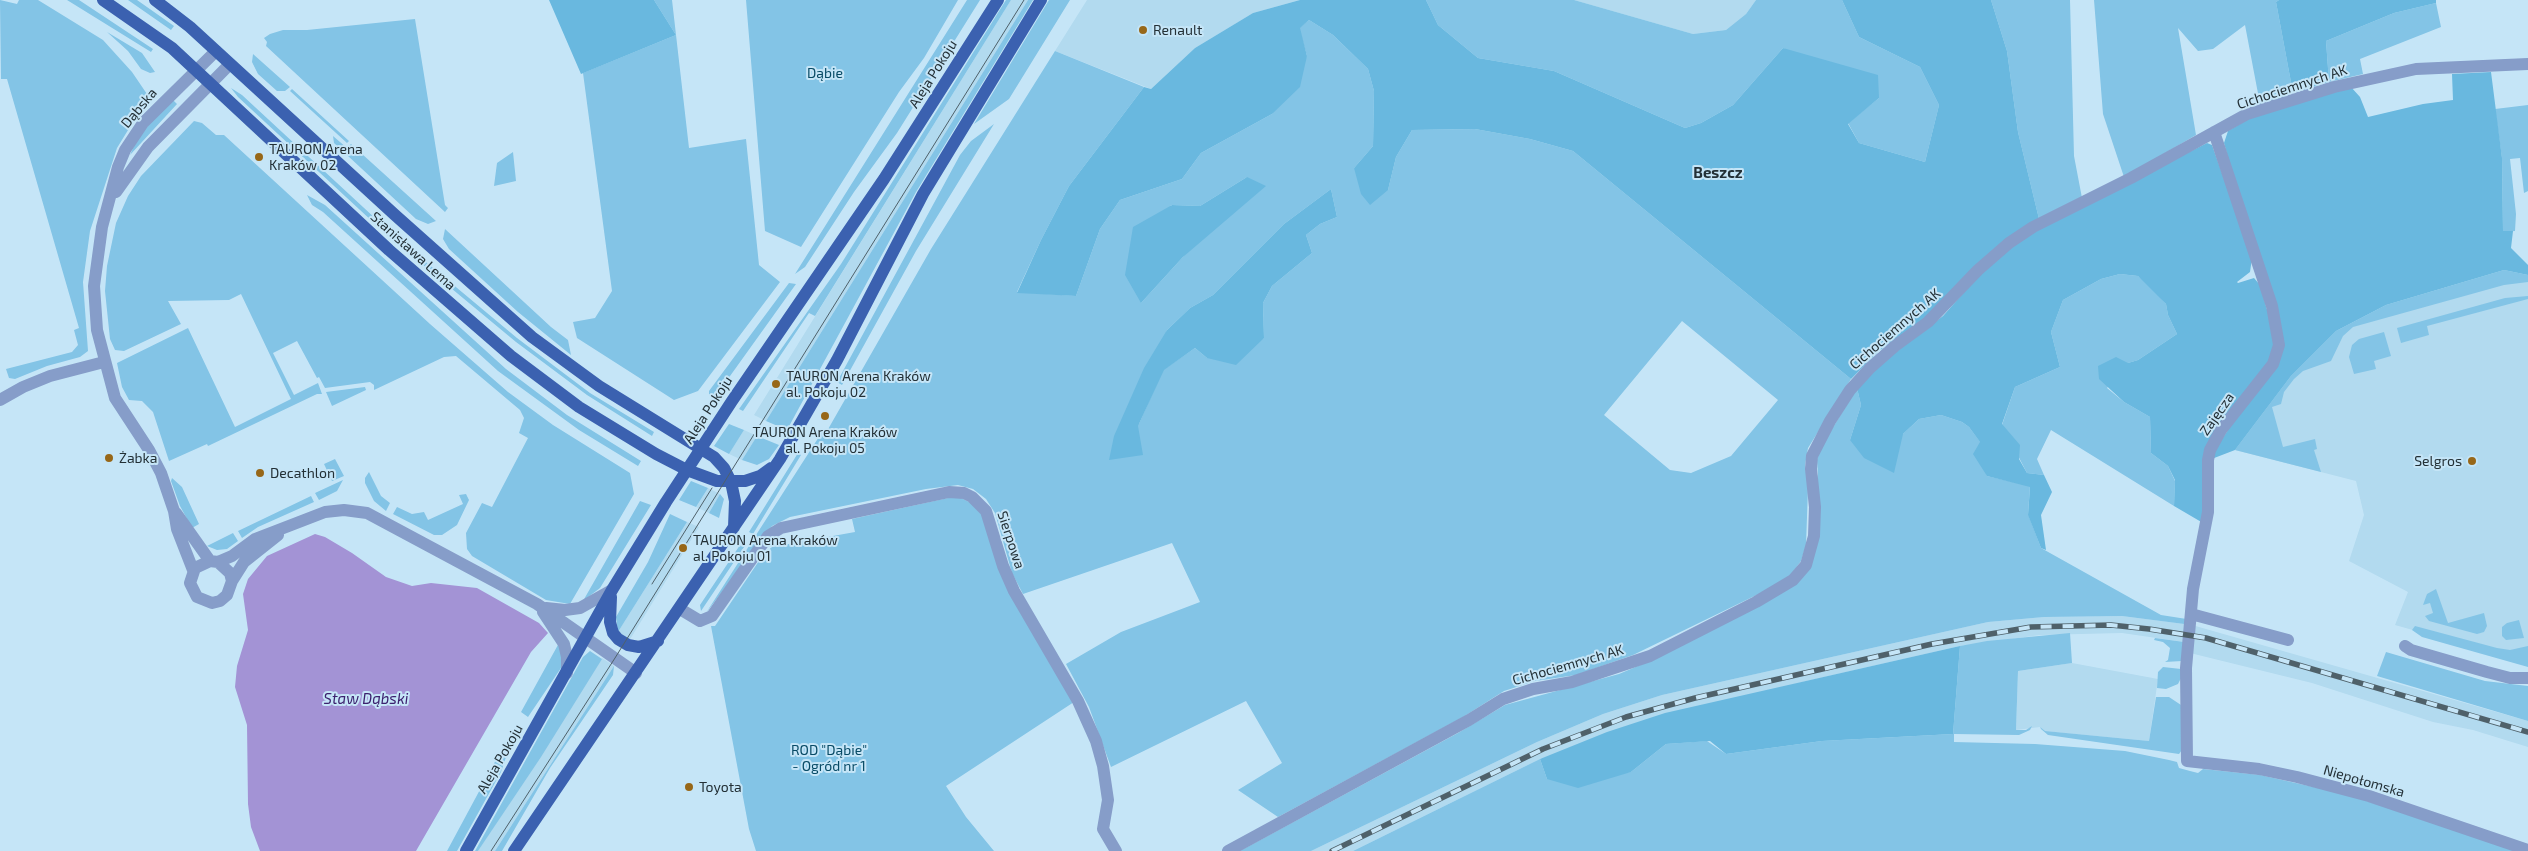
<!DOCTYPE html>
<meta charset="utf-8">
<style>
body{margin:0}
canvas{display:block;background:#c5e5f7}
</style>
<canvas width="2528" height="851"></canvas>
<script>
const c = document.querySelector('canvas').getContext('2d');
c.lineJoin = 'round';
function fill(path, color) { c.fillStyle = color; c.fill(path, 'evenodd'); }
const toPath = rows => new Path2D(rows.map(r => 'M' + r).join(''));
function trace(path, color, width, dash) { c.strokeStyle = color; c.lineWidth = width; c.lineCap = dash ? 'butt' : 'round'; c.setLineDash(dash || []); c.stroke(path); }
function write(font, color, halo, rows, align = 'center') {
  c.font = font + ' "Exo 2",sans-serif'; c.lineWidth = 4; c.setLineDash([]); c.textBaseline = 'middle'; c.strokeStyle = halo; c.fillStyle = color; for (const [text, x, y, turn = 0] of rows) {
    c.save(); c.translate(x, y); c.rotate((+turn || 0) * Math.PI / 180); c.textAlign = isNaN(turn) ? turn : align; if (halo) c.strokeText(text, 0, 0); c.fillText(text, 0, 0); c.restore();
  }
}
fill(toPath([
 [1011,0,1028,0,766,421,754,415],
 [1087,0,1300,0,1253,13,1195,48,1151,89,1055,51],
 [1574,0,1756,0,1746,14,1726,30,1693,34],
 [2517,275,2528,275,2528,660,2522,661,2395,625,2408,592,2349,561,2364,515,2356,481,2235,450,2291,376,2336,331],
 [744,430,757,436,742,460,729,454],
 [708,488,720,494,709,513,696,507],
 [687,522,699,527,629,641,618,632],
 [2122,616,2192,625,2528,721,2528,747,2473,730,2433,722,2312,683,2190,653,2184,642,2122,633,2040,635,1960,646,1798,683,1540,759,1353,851,1311,851,1537,742,1603,714,1662,695,1988,622,2044,617],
 [602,658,614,666,495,851,478,851],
 [2072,663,2158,679,2149,741,2044,731,2040,727,2016,730,2018,671]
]), '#b2daef');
fill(toPath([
 [0,0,17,4,19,0,38,0,103,40,132,72,149,97,150,103,133,122,117,148,90,231,83,282,88,351,80,357,47,366,15,379,9,378,6,369,72,352,78,345,74,330,79,328,7,79,1,79],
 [67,0,79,0,153,49,151,52],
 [128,0,137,0,174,26,171,30],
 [654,0,672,0,689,148,746,139,759,265,780,282,698,391,674,400,577,338,573,322,595,318,612,291,583,73,676,35],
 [746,0,958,0,924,58,899,92,801,247,765,231],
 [967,0,980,0,897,133,854,192,805,267,795,274],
 [1006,0,1011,0,815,316,809,313,743,411,739,409,841,264],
 [1028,0,1033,0,916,192,787,430,766,421],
 [1049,0,1070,0,1009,99,974,124],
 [1426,0,1574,0,1693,34,1726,30,1746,14,1756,0,1842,0,1859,37,1920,67,1939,105,1925,162,1859,143,1848,123,1879,98,1783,48,1733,105,1701,123,1685,128,1554,71,1478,58,1438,25],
 [1991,0,2070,0,2074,156,2082,198,2039,219,2018,132,2007,51],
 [2094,0,2279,0,2276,2,2293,93,2260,104,2245,25,2213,49,2198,51,2178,28,2196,135,2124,177,2103,114],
 [2436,3,2441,27,2360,59,2363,74,2329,82,2326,41,2394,13],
 [415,19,445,205,448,208,445,212,266,46,267,42,264,38,270,34,283,30,307,30],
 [1309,20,1333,35,1368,69,1374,91,1373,146,1354,168,1388,190,1396,157,1412,130,1475,129,1530,139,1573,151,1851,379,1808,448,1805,465,1808,488,1806,545,1801,561,1790,576,1773,587,1633,655,1576,675,1535,681,1504,691,1463,717,1278,817,1238,790,1282,763,1246,701,1111,767,1089,707,1066,664,1121,632,1200,602,1172,543,1023,594,1012,573,995,513,986,499,973,489,958,485,926,489,790,517,772,526,706,613,824,429,827,431,931,249,1055,51,1144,87,1069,186,1041,240,1017,292,1076,296,1100,229,1120,200,1182,179,1201,153,1272,114,1307,56,1299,28],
 [1247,177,1183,257,1141,303,1171,205,1200,206],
 [1331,189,1337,217,1320,224,1306,235,1312,253,1272,286,1263,303,1264,338,1207,358,1195,348,1163,370,1138,426,1167,330,1190,308,1213,295,1284,224],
 [1682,321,1778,400,1731,456,1691,473,1670,470,1604,415],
 [107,32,142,53,155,72,150,73,141,69,128,51],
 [253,54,290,87,285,91,277,91,258,74,252,62],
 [231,88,242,95,390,232,517,338,590,393,654,432,652,436,587,395,516,342,387,235,238,97],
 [292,89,349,141,347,143,290,91],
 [172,99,177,104,130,155,138,137],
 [2528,105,2528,191,2524,193,2520,158,2510,159,2516,214,2515,231,2503,232,2502,158,2495,109],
 [194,121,202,123,216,135,224,135,430,324,508,392,553,425,630,473,634,494,570,604,546,600,472,556,467,549,466,533,482,503,492,507,528,438,519,433,524,418,520,410,456,356,444,357,374,390,374,385,370,382,325,388,319,377,317,378,297,341,273,353,294,395,318,383,322,394,317,394,208,446,207,444,169,461,153,412,142,401,129,400,122,387,117,363,188,328,235,427,291,399,241,294,229,300,168,301,181,324,124,351,115,350,110,339,105,291,107,266,116,223,128,196,141,176],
 [994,124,916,251,842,385,837,382,960,155,971,141],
 [333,136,347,148,351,144,436,221,428,224,416,219,334,143],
 [513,152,516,181,494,186,497,163],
 [307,195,325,205,506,369,567,415,641,461,638,466,579,430,498,371,323,212,312,205],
 [445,229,551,327,568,340,571,355,518,312,449,249,443,239],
 [2504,270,2528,275,2528,282,2504,285,2353,327,2343,336,2331,361,2303,371,2294,379,2284,392,2281,404,2272,407,2283,447,2315,439,2317,449,2314,450,2321,472,2235,450,2291,376,2336,331,2386,305],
 [2120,274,2138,276,2148,284,2166,304,2168,315,2177,334,2138,360,2128,363,2107,388,2124,402,2150,417,2151,453,2168,466,2175,481,2174,506,2051,430,2037,459,2044,475,2027,473,2002,425,2015,387,2060,367,2051,332,2063,300,2101,279],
 [789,283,796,284,715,397,709,394,709,391],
 [2528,296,2528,299,2427,326,2429,335,2401,343,2397,328,2505,298],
 [2384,332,2391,356,2374,361,2376,369,2354,374,2349,357,2352,345,2359,339],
 [365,387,366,390,332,406,326,392],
 [1857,388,1861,405,1850,440,1903,434,1919,419,1941,415,1962,422,1969,427,1981,443,1987,476,2030,486,2028,514,2041,548,2161,615,2193,620,2192,625,2122,616,2044,617,1988,622,1662,695,1603,714,1537,742,1311,851,1240,851,1458,733,1505,705,1619,674,1645,663,1806,572,1818,474,1817,460,1821,447],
 [729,424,744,430,729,454,714,446],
 [757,436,779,445,769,459,757,465,742,460],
 [798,453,801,455,753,534,749,532],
 [335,459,344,476,332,481,324,464],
 [369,472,381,496,390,503,386,511,374,501,365,483,365,478],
 [172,478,182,487,199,524,192,528,180,506,171,481],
 [343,480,337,491,319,500,315,493],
 [691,481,708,488,696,507,679,500],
 [466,494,469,500,457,525,442,535,434,535,393,514,397,507,412,514,424,512,428,520,463,504,459,495],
 [720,494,724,499,719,518,709,513],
 [311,496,314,502,258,527,242,538,238,531],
 [948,498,961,498,971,503,980,511,1074,702,946,786,966,817,994,851,756,851,749,829,711,626,715,626,763,555,772,547,855,532,852,519],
 [640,501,651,505,600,588,583,601],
 [670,514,687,522,618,632,616,617,648,562],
 [233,533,238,541,227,549,217,550,207,546],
 [740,545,744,547,701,611,700,605],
 [2436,589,2448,623,2484,613,2487,626,2484,632,2477,634,2429,621,2425,616,2433,613,2430,603,2423,605,2427,594],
 [2519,620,2524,638,2506,640,2502,636,2502,627,2507,623],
 [2415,626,2497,648,2510,650,2528,646,2528,667,2422,637,2412,630],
 [2070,633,2072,663,2018,671,2016,730,2026,730,2032,726,2030,730,2019,735,1954,734,1954,742,2035,744,2125,751,2169,760,2177,762,2179,768,2190,771,2198,773,2203,769,2260,775,2349,795,2516,851,1353,851,1540,759,1547,779,1631,772,1666,744,1707,741,1726,754,1822,741,1953,734,1960,646,1987,641],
 [2155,638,2184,642,2182,661,2165,662,2168,660,2170,648,2163,642,2154,640],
 [559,643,563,653,561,668,528,717,521,712],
 [590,651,602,659,541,757,478,851,475,851,583,657],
 [2386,652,2485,681,2528,686,2528,721,2377,676],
 [614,666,613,675,550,768,502,851,495,851],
 [2163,667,2181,669,2182,676,2178,684,2166,689,2157,688,2158,672],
 [2156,697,2169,697,2181,705,2182,750,2179,754,2048,735,2041,729,2040,727,2045,731,2149,741],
 [504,745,509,748,501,772,457,851,447,851]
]), '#83c4e6');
fill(toPath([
 [549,0,654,0,676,35,581,74],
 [1300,0,1426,0,1438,25,1478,58,1554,71,1685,128,1701,123,1733,105,1783,48,1878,75,1879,98,1848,124,1859,143,1925,162,1939,105,1920,67,1859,37,1842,0,1991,0,2007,51,2018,132,2039,219,1925,318,1879,351,1851,379,1573,151,1530,139,1475,129,1412,130,1396,157,1388,190,1370,205,1361,194,1354,168,1373,146,1374,91,1368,69,1333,35,1309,20,1300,28,1307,56,1300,87,1272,114,1201,153,1182,179,1120,200,1100,229,1076,296,1017,293,1041,240,1069,186,1144,87,1151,89,1195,48,1253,13],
 [2279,0,2436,0,2436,3,2394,13,2326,41,2329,82,2293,93,2276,2],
 [2491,72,2502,158,2503,231,2513,231,2511,248,2528,265,2528,275,2504,270,2386,305,2336,331,2291,376,2235,450,2209,460,2281,346,2224,143,2228,131,2250,118,2351,87,2360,97,2368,117,2423,104,2453,100,2452,74],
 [2207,143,2212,145,2252,258,2250,272,2237,282,2238,283,2254,278,2260,285,2275,338,2272,358,2211,440,2203,523,2174,506,2175,480,2168,466,2151,453,2150,417,2124,402,2099,379,2098,366,2116,357,2128,363,2138,360,2177,334,2168,315,2166,304,2138,276,2120,274,2101,279,2063,300,2051,332,2060,367,2015,387,2002,424,2020,445,2019,459,2027,473,2044,475,2052,492,2041,515,2046,550,2041,548,2028,515,2030,487,1987,476,1973,454,1980,442,1969,427,1962,422,1941,415,1919,419,1903,434,1894,473,1864,458,1850,440,1861,405,1857,388,1871,371,1943,316,1982,272,2013,246,2037,230],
 [1247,177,1266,186,1183,257,1141,303,1125,275,1133,227,1172,205,1200,206],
 [1331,189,1337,217,1320,224,1306,235,1312,253,1272,286,1263,303,1264,338,1236,365,1207,358,1195,348,1164,370,1138,426,1143,455,1109,460,1114,436,1144,368,1167,330,1190,308,1213,295,1284,224],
 [1960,646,1953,734,1822,741,1726,754,1710,741,1666,744,1631,772,1578,788,1547,779,1540,759,1607,732,1665,713]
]), '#69b8df');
fill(toPath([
 [315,534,325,537,352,553,386,577,412,586,431,583,477,588,539,623,548,633,531,652,416,851,260,851,251,827,248,804,247,725,235,687,237,666,248,630,243,594,248,579,267,556]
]), '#a393d5');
trace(toPath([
 [2214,132,2272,306,2279,345,2273,364,2221,430,2210,450,2208,460,2208,512,2193,589,2186,668,2187,761,2259,769,2297,777,2369,796,2528,850],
 [116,192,148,147,230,64],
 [0,400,23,387,50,376,104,362],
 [176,513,210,561,218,562,230,573,232,581,227,595,220,601,212,603,197,597,190,583,195,568,210,561],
 [218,562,232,556,255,539,325,512,344,510,367,513,537,604,636,673],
 [193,570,177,529,174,511,161,473,149,450,115,398,97,330,94,286,102,227,118,167,125,150,143,123,216,51],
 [232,581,244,562,278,535],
 [546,608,565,610,580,608,612,590],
 [680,609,700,621,712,616,768,536,781,528,949,492,964,493,972,497,986,511,1003,566,1014,591,1078,701,1096,741,1103,766,1108,800,1103,829,1116,851],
 [543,612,564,644,567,657,567,673],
 [2191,614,2288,640],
 [2405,646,2411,650,2487,672,2510,678,2528,678],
 [1228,851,1469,720,1503,699,1533,689,1572,682,1650,656,1756,602,1793,580,1806,565,1814,536,1815,507,1811,469,1812,456,1830,421,1850,390,1870,368,1895,346,1928,322,1978,270,2009,243,2033,227,2131,178,2247,114,2334,87,2416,69,2528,64]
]), '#869dc9', 12);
trace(toPath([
 [103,0,172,48,389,250,511,356,579,407,656,454,687,470,717,481,745,481,760,476,771,468],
 [155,0,190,27,395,215,532,337,599,386,714,457,724,468,731,482,735,501,734,527],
 [611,597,610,622,613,633,618,639,628,645,639,647,658,641],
 [466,851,612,590,666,502,732,401,884,179,998,0],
 [514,851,780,459,837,360,923,194,1041,0]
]), '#3b61b0', 12);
trace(toPath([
 [652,584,712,488],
 [491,851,615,658,1024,0]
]), '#4f616a', 1);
const rail = toPath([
 [1332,851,1543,749,1626,717,1695,698,1932,644,2031,627,2111,625,2149,629,2206,638,2528,732]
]);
trace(rail, '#4f616a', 5.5);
trace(rail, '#c5e5f7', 4, [11]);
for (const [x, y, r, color] of [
 [1143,30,5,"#976718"],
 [259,157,5,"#976718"],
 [776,384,5,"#976718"],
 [825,416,5,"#976718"],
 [109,458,5,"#976718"],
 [2472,461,5,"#976718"],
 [260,473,5,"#976718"],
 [683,548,5,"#976718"],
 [689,787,5,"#976718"]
]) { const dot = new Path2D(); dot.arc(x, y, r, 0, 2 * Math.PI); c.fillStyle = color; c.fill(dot); trace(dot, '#c5e5f7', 2); }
write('14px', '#233036', '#c5e5f7', [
 ["Renault",1153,30],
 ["TAURON Arena",269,149],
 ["Kraków 02",269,165],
 ["TAURON Arena Kraków",786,376],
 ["al. Pokoju 02",786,392],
 ["TAURON Arena Kraków",825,432,"center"],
 ["al. Pokoju 05",825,448,"center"],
 ["Żabka",119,458],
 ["Selgros",2462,461,"right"],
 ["Decathlon",270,473],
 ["TAURON Arena Kraków",693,540],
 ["al. Pokoju 01",693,556],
 ["Toyota",699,787]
], 'left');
write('14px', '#084b66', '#c5e5f7', [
 ["Dąbie",825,73],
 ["ROD \"Dąbie\"",829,750],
 ["- Ogród nr 1",829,766]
]);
write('14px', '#233036', '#c5e5f7', [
 ["Aleja Pokoju",933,74,-58],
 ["Cichociemnych AK",2292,87,-18],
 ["Dąbska",139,108,-50],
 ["Stanisława Lema",413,251,42],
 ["Cichociemnych AK",1895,329,-41],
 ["Aleja Pokoju",708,410,-57],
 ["Zajęcza",2217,414,-55],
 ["Sierpowa",1011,540,72],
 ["Cichociemnych AK",1568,665,-16],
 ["Aleja Pokoju",500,759,-60],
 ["Niepołomska",2364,781,16]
]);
write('bold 15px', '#233036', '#c5e5f7', [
 ["Beszcz",1718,173]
]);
write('italic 15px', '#3c216e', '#c5e5f7', [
 ["Staw Dąbski",366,699]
]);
</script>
